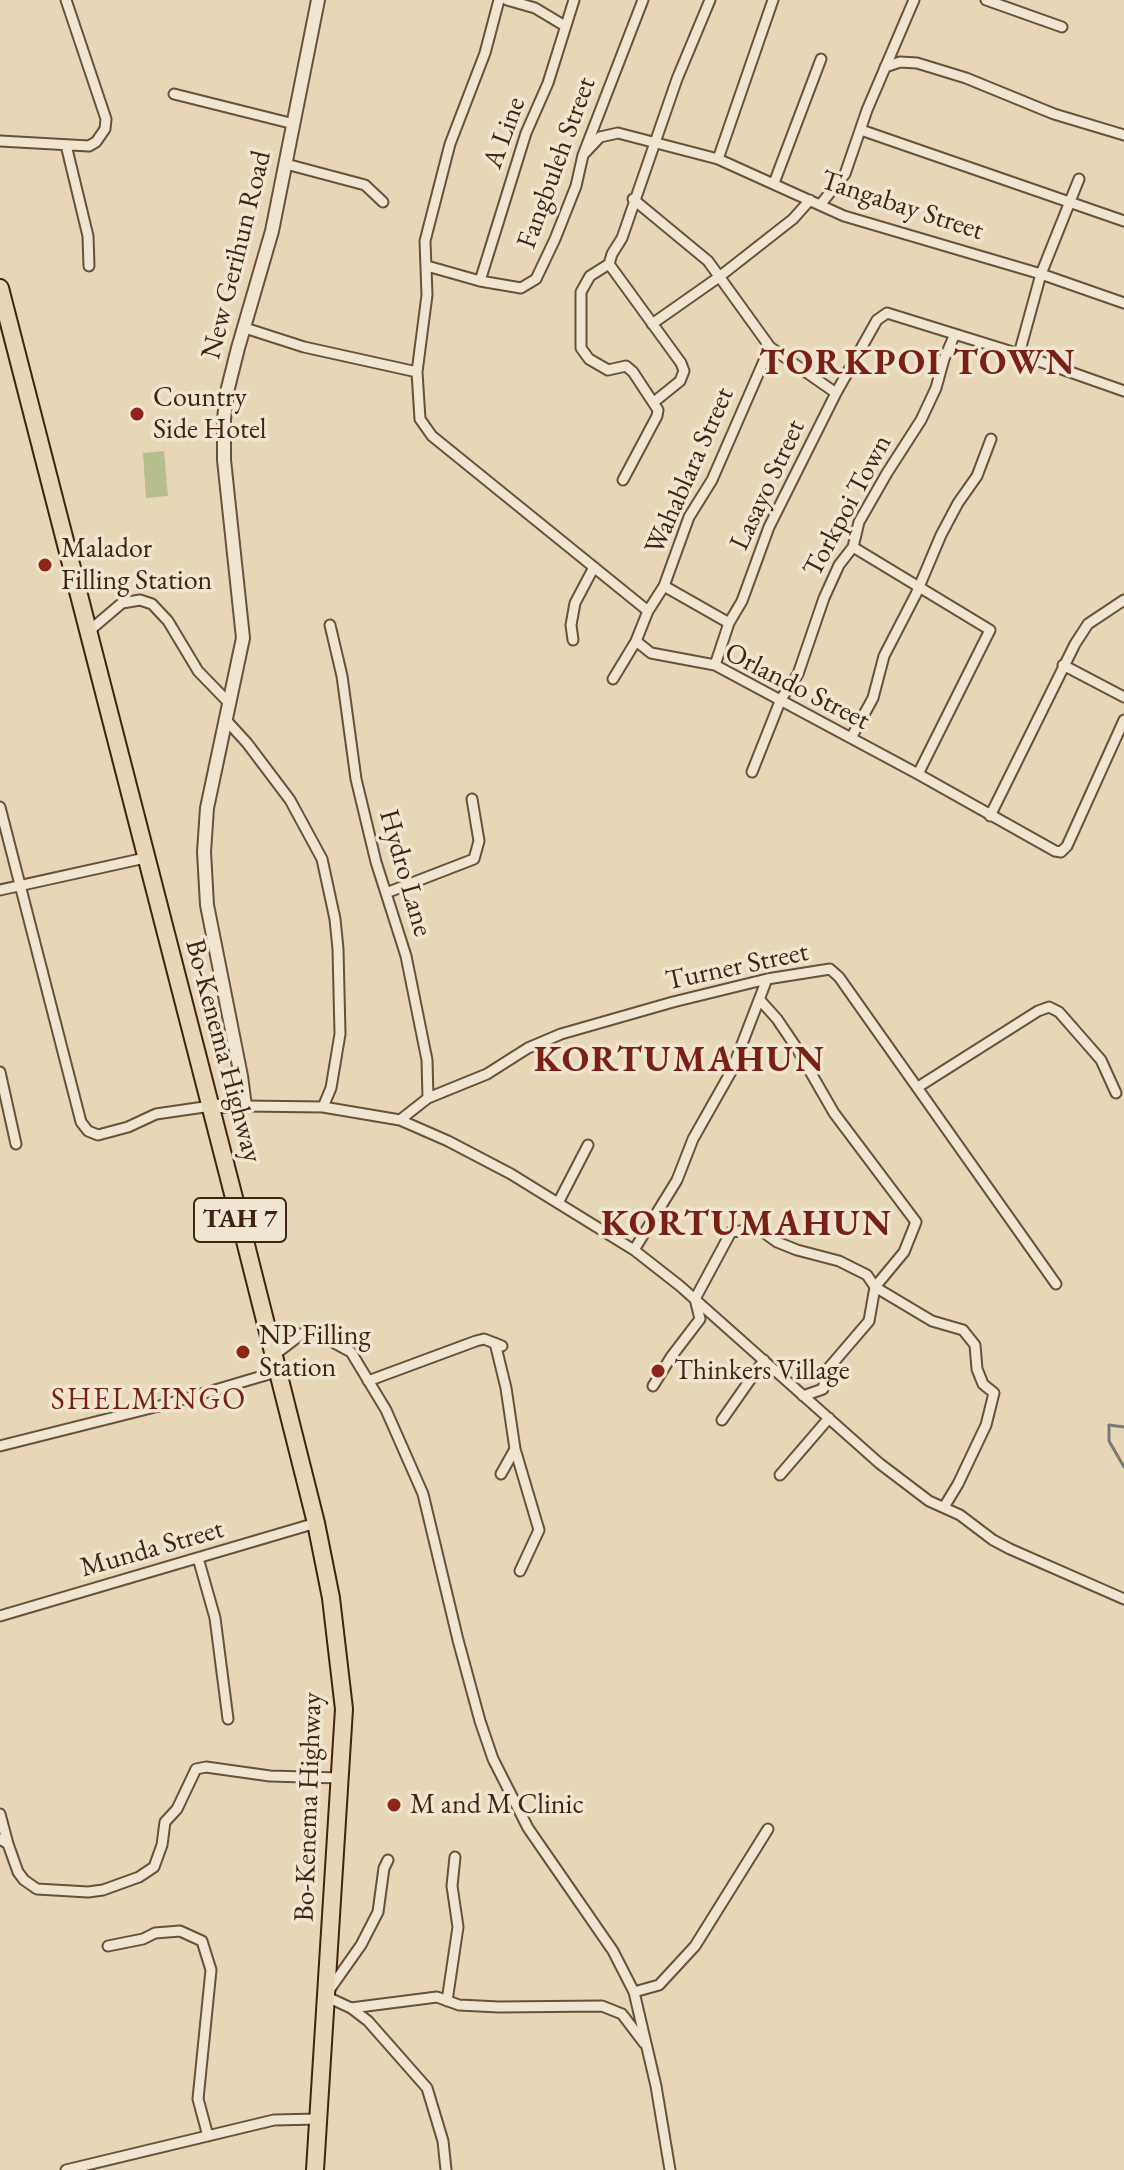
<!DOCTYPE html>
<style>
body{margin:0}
canvas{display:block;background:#e7d7b6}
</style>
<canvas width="1124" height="2170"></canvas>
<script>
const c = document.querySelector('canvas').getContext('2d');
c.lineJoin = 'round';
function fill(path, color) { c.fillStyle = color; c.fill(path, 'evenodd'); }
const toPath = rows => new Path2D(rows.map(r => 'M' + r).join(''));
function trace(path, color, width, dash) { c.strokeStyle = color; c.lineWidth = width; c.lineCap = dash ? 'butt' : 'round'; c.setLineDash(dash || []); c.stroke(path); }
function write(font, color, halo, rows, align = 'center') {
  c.font = font + ' "EB Garamond",serif'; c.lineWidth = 7; c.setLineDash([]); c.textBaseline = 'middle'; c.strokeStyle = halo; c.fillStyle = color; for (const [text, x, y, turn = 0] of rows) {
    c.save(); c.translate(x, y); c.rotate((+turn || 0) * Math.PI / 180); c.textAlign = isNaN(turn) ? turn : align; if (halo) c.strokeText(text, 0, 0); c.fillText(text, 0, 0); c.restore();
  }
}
fill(toPath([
 [164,451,168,496,146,498,143,453]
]), '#b7be8d');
trace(toPath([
 [1124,1427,1109,1425,1109,1441,1124,1467]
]), '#767c75', 3);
const minor = toPath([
 [499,0,485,53,450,144,425,241,427,295,417,372,420,419,432,436,648,611,636,641,651,653,715,665,918,774,1055,851,1061,852,1067,846,1124,720],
 [507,0,535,8,565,26],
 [986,0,1062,27],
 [885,67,900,62,917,63,966,78,1054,114,1124,135],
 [174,94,294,124],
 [861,130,1124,221],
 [0,141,89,146,96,142,105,129,106,119,66,0],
 [66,145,88,236,89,266],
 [583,155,600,137,618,133,718,159,844,216,1041,274,1124,303],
 [718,159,773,0],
 [286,164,365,185,383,202],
 [774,183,821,59],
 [633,199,708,261,770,347,836,393],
 [820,205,845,174,867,110,914,0],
 [609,264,590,276,581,292,581,348,589,359,608,370,626,366,633,372,658,410,657,416,623,480],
 [427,266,480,281,521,288,536,279,555,239,576,186,583,155,643,0],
 [480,281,526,133,548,83,574,0],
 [652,324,719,277,793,219,810,200],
 [245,328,304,347,417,372],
 [1019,354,1041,274,1079,179],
 [654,402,680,381,684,371,681,363,609,264,612,254,622,238,677,79,710,0],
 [853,547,990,630,918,774],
 [664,586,729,623,742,601,769,527,836,393,877,320,887,313,1019,354,1124,391],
 [648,611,664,586,689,517,712,480,770,347],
 [330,625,342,676,356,779,376,862,406,956,427,1060,428,1098,400,1120],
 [89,631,122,603,140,600,152,604,168,621,198,671,230,704],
 [573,640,571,625,575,603,594,567],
 [715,665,729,623],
 [1063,665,1124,697],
 [613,679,636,641],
 [226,720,247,743,290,800,322,859,335,919,338,949,340,1034,331,1088,323,1107],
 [851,738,873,698,884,656,916,594,941,535,958,503,977,476,991,439],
 [752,772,781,699,798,674,824,598,839,565,853,547,859,522,887,473,921,420,936,388,944,359,955,334],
 [0,807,81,1122,88,1131,98,1135,128,1127,156,1114,211,1106],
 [990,816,1075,644,1088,624,1124,600],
 [0,890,145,858],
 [386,893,474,859,479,841,472,799],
 [760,1000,777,1019,796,1047,834,1113,916,1222,904,1252,875,1287,869,1321,827,1370,823,1389,803,1396],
 [0,1072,16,1144],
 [918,1087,1038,1011,1049,1007,1059,1012,1101,1060,1116,1093],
 [428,1098,487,1074,528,1048,561,1034,673,1002,767,979,830,969,839,977,1056,1284],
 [245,1106,323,1107,400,1120,448,1141,511,1174,634,1250,680,1286,879,1463,929,1501,960,1515,993,1540,1010,1549,1124,1599],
 [558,1203,588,1145],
 [634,1250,677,1180,693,1139,732,1070,767,979],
 [495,1343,506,1388,515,1449,501,1474],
 [273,1356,307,1330,318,1334,351,1352,386,1410,423,1494,458,1640,480,1721,493,1759,528,1828,613,1951,634,1992,656,2086,670,2170],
 [368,1381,476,1341,484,1339,502,1346],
 [653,1386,671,1357,700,1319,695,1299,731,1232,759,1229,777,1242,797,1250,839,1261,867,1275,875,1287,932,1321,963,1330,975,1345,977,1369,983,1384,994,1393,986,1425,958,1484,944,1507],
 [722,1420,764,1360],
 [0,1446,171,1403,276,1372],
 [515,1449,539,1530,520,1571],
 [780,1475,829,1418],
 [198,1558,215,1618,228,1719],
 [0,1616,316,1523],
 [0,1814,8,1844],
 [0,1839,8,1844,18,1872,24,1880,37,1889,88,1892,103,1890,139,1877,154,1867,162,1845,165,1822,177,1809,196,1769,206,1767,270,1776,340,1778],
 [388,1860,384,1868,378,1912,361,1945,325,1996,351,2008,368,2021,427,2088,443,2141,446,2170],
 [108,1946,143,1939,155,1933,180,1931,202,1941,211,1970,198,2099,208,2136],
 [634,1992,659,1985,695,1946,768,1829],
 [447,2001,458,1927,452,1886,455,1857],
 [351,2008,437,1997,459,2005,499,2007,602,2006,622,2014,644,2043],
 [66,2170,274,2120,318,2119]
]);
const tertiary = toPath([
 [211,1106,245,1106,241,1076,207,905,204,852,207,808,243,638,224,460,224,419,227,392,238,348,272,231,318,0]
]);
const trunk = toPath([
 [0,288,240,1221,316,1523,331,1598,344,1709,315,2170]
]);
trace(minor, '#6a503a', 13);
trace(tertiary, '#6a503a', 16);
trace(trunk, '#402311', 20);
trace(minor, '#efe5d0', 9);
trace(tertiary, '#efe5d0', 12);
trace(trunk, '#e7d7b6', 16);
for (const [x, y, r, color] of [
 [137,414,8,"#8f2418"],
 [45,565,8,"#8f2418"],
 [243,1352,8,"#8f2418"],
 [658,1371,8,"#8f2418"],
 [394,1805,8,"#8f2418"]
]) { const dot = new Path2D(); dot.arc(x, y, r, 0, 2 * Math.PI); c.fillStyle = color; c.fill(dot); trace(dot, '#efe5d0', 3); }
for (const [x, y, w] of [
 [240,1220,92]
]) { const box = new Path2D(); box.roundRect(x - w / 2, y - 22, w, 44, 6); c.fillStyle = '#efe5d0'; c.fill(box); trace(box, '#402311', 2); }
write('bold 26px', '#402311', null, [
 ["TAH 7",240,1220]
]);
write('28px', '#402311', '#efe5d0', [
 ["A Line",505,133,-70],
 ["Fangbuleh Street",557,163,-70],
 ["Tangabay Street",902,206,18],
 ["New Gerihun Road",237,255,-76],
 ["Wahablara Street",690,471,-66],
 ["Lasayo Street",768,485,-65],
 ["Torkpoi Town",848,506,-62],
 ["Orlando Street",797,687,27],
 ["Hydro Lane",405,873,74],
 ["Turner Street",737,967,-12],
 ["Bo-Kenema Highway",223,1051,75],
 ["Munda Street",152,1549,-16],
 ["Bo-Kenema Highway",309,1807,-88]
]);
write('28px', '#402311', '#efe5d0', [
 ["Country",153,398],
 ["Side Hotel",153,430],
 ["Malador",61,549],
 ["Filling Station",61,581],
 ["NP Filling",259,1336],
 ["Station",259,1368],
 ["Thinkers Village",674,1371],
 ["M and M Clinic",410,1805]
], 'left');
c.letterSpacing = '2px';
write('30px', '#7a1f14', '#efe5d0', [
 ["SHELMINGO",149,1401]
]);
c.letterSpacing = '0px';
c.letterSpacing = '2px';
write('bold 36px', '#7a1f14', '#efe5d0', [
 ["TORKPOI TOWN",918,364],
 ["KORTUMAHUN",680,1061],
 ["KORTUMAHUN",747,1225]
]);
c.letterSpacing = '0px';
</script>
